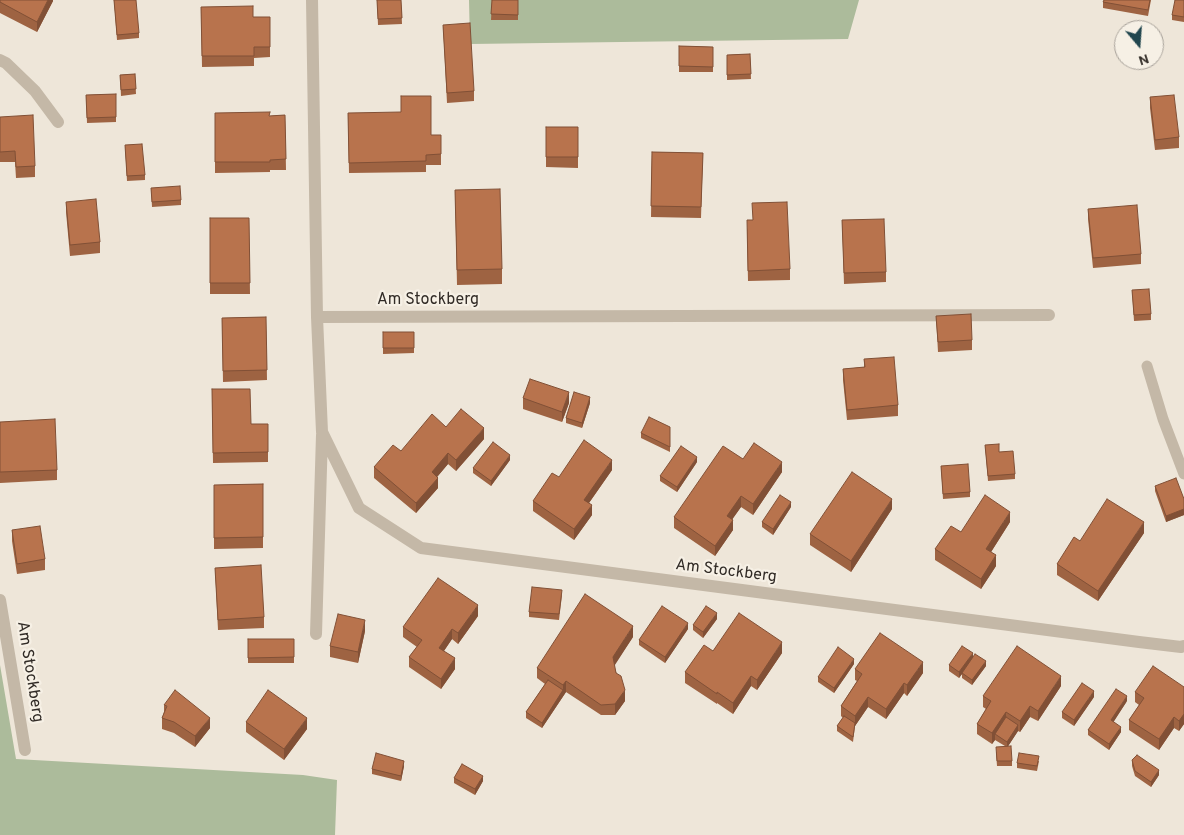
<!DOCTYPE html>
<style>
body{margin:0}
#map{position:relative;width:1184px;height:835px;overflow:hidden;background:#eee6d9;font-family:Overpass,sans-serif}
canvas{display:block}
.north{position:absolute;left:1114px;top:20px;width:50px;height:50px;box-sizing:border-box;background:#f6f0e5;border:1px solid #a7a199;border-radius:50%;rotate:162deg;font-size:14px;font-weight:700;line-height:20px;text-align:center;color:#312b26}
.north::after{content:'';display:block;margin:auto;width:18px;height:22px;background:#21464e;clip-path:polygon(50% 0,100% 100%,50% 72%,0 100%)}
</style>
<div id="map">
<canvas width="1184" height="835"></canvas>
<div class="north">N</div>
</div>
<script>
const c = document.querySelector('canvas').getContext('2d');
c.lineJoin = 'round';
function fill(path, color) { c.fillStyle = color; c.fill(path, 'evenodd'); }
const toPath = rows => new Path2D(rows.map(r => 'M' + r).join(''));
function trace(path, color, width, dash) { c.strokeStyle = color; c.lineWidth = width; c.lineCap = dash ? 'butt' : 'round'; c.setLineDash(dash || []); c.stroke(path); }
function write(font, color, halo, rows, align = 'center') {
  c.font = font + ' Overpass,sans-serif'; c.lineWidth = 4.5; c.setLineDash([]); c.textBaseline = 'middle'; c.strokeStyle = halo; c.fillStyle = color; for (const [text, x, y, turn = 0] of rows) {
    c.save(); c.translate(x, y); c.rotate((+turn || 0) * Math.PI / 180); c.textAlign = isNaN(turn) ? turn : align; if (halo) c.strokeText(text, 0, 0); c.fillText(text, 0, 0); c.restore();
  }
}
fill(toPath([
 [469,0,859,0,848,39,470,44],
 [0,665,16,759,303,775,337,780,335,835,0,835]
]), '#acbb9b');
trace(toPath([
 [1147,366,1163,419,1184,474]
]), '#c4b8a7', 11);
trace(toPath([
 [312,0,317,317,322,432,359,508,421,548,1139,642,1181,647,1184,646],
 [0,60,6,63,35,91,58,122],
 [317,317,1049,315],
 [0,600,25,750],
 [316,634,322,435]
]), '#c4b8a7', 12);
fill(toPath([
 [0,0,53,0,53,1,37,32,0,13],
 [114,0,139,33,139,38,117,40],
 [377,0,401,0,402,24,378,25],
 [492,0,518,0,518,20,491,20],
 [1151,0,1148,16,1103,8,1103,2],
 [1184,0,1184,22,1172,20,1172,15],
 [201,7,253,17,270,17,270,57,254,58,254,66,202,67],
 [443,25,474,91,474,101,447,103],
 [679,46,713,47,713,72,679,72],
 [750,54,751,79,727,80,727,55],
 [135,74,136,94,121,96,120,75],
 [116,94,116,122,87,123,86,95],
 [1150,97,1179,137,1179,148,1155,150,1150,108],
 [215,113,269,116,285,115,286,170,270,170,270,172,215,173],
 [348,113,431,135,441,135,441,165,426,165,426,172,349,173],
 [0,117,35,166,35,177,16,178,15,162,0,162],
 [546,127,578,127,578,168,546,167],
 [125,145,145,175,145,180,127,181],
 [652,152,703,153,701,218,651,217],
 [151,188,181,200,181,205,152,207],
 [455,190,502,269,502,284,457,285],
 [66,202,100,242,100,253,70,256,66,212],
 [1088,209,1141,254,1141,264,1093,268,1088,219],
 [210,218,249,218,250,294,210,294],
 [752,220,790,269,790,280,748,281,747,230],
 [842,220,886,272,886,282,844,284],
 [1132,290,1151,314,1151,320,1134,321],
 [936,316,972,340,972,350,938,352],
 [266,317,267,380,223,382,222,318],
 [383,332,414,332,414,353,383,354],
 [864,359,898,405,898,416,847,420,843,380,843,369,864,367],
 [212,389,251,424,268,424,268,462,213,463],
 [523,398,569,403,562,422,523,409],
 [590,403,582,428,566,423,566,418],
 [0,422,57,470,57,480,0,483],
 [446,427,484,439,456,471,448,464,437,477,438,488,416,513,374,478,374,467,401,451],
 [670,427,670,452,641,438,641,433],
 [985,445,1015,474,1015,479,988,481],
 [743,459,782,472,753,515,741,507,732,519,733,530,715,556,674,528,674,517],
 [510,460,491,486,473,473,473,468],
 [697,462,677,492,660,481,660,476],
 [941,466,970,492,970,497,943,499],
 [612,470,589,503,592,515,574,540,533,511,533,501,559,477],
 [263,484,263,548,214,549,214,485],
 [1155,486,1184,499,1184,515,1166,522,1155,491],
 [791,507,773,535,762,527,762,522],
 [892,509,851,572,810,545,810,534],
 [1010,522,991,552,996,566,981,589,935,560,935,549,961,532],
 [12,530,45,559,45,570,17,574,12,541],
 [1144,533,1098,601,1057,575,1057,564,1080,541],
 [215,568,264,617,264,628,218,630],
 [562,595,559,620,529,617,529,612],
 [478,616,458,644,452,639,444,651,455,669,441,689,409,667,409,657,417,647,403,637,403,627],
 [717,619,703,638,693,630,693,625],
 [688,629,665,663,639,645,639,640],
 [365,631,358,663,330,657,330,646],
 [633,637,614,665,625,701,615,715,601,715,566,692,542,728,526,718,526,712,545,684,537,678,537,668],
 [248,639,294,639,294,663,248,663],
 [713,651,782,653,757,690,751,686,733,714,717,703,717,704,685,683,685,672],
 [973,657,986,666,972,685,962,678,962,674,959,678,949,671,949,665],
 [854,664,834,693,818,682,818,677],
 [855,669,923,673,907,696,904,693,886,719,868,707,855,726,853,742,837,731,837,726,843,718,841,716,841,706,857,681,855,680],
 [1061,686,1038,721,1030,717,1020,732,1018,731,1008,746,1012,761,1012,766,997,766,996,752,1005,746,995,740,992,744,977,734,977,724,986,709,983,707,983,696],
 [1184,687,1184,724,1179,731,1174,728,1159,750,1129,730,1129,720,1139,705,1135,702,1135,692],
 [1094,697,1074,726,1062,718,1062,712],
 [1127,701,1113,722,1121,732,1109,750,1088,735,1088,730],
 [164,705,210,728,195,747,174,733,162,729,162,718,164,712],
 [246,722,307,729,284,760,246,732],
 [1132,760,1159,775,1151,787,1135,776,1132,766],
 [1039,761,1037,771,1017,768,1017,763],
 [404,766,401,781,372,774,372,769],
 [454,778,483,781,475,795,454,783]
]), '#9e6342');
fill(toPath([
 [48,0,53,0,53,1,37,32,37,22],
 [569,392,569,403,562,422,562,412],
 [590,397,590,403,582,428,582,423],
 [484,428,484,439,456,471,456,460],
 [448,453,448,464,432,483,432,472],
 [510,455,510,460,491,486,491,481],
 [697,457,697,462,677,492,677,487],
 [612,460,612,470,584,510,584,500],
 [782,462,782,472,753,515,753,504],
 [438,478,438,488,416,513,416,503],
 [741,496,741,507,727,527,727,516],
 [892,499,892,509,851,572,851,561],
 [791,502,791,507,773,535,773,529],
 [592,505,592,515,574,540,574,529],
 [1184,509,1184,515,1166,522,1166,516],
 [1010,512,1010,522,986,560,986,549],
 [733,520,733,530,715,556,715,546],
 [1144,522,1144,533,1098,601,1098,591],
 [996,555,996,566,981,589,981,579],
 [478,605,478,616,458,644,458,633],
 [717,613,717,619,703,638,703,632],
 [365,620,365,631,358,663,358,652],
 [688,623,688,629,665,663,665,657],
 [633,626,633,637,613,668,613,657],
 [452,629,452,639,439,658,439,648],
 [782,642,782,653,757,690,757,680],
 [973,653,973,659,962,673,962,674,959,678,959,672],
 [455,658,455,669,441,689,441,679],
 [854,659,854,664,834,693,834,688],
 [986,661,986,666,972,685,972,680],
 [923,662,923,673,907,696,907,685],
 [751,676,751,686,733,714,733,703],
 [1061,676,1061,686,1038,721,1038,711],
 [566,681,566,692,542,728,542,723,563,690,563,685],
 [904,683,904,693,886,719,886,709],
 [625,690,625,701,615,715,615,704],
 [1094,691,1094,697,1074,726,1074,720],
 [1127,696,1127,701,1111,726,1111,720],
 [868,697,868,707,855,726,855,716],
 [1030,706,1030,717,1020,732,1020,721],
 [1006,712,1006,723,995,734,995,740,992,744,992,733],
 [1184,714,1184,724,1179,731,1179,721],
 [1174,717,1174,728,1159,750,1159,739],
 [210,718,210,728,195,747,195,736],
 [307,718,307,729,284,760,284,749],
 [1018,725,1018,731,1007,748,1007,742],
 [1121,727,1121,732,1109,750,1109,744],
 [404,761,404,766,401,781,401,776],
 [1159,770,1159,775,1151,787,1151,782],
 [483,776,483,781,475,795,475,789]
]), '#815036');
const building = toPath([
 [0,0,48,0,37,22,0,2,0,0],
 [114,0,136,0,139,33,117,35,114,0],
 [377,0,401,0,402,18,378,19,377,0],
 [492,0,518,0,518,15,491,14,492,0],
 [1104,0,1150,0,1148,10,1103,2,1104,0],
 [1175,0,1184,0,1184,17,1172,15,1175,0],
 [253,6,253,17,270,17,270,47,254,47,254,56,202,56,201,7,253,6],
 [470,23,474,91,447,93,443,25,470,23],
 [679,46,713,47,713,67,679,66,679,46],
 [750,54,751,74,727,75,727,55,750,54],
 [135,74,136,89,121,90,120,75,135,74],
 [116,94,116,117,87,118,86,95,116,94],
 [1174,95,1179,137,1155,140,1150,97,1174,95],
 [401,96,431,96,431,135,441,135,441,154,426,155,426,161,349,163,348,113,401,112,401,96],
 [270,112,269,116,285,115,286,159,270,160,270,162,215,162,215,113,270,112],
 [33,115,35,166,16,167,15,151,0,152,0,117,33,115],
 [546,127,578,127,578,157,546,157,546,127],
 [142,144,145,175,127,176,125,145,142,144],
 [652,152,703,153,701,207,651,206,652,152],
 [180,186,181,200,152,202,151,188,180,186],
 [500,189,502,269,457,270,455,190,500,189],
 [96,199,100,242,70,245,66,202,96,199],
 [787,202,790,269,748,271,747,220,753,220,752,203,787,202],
 [1137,205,1141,254,1093,258,1088,209,1137,205],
 [210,218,249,218,250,283,210,283,210,218],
 [884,219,886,272,844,273,842,220,884,219],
 [1149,289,1151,314,1134,315,1132,290,1149,289],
 [971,314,972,340,938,342,936,316,971,314],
 [266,317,267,370,223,371,222,318,266,317],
 [383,332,414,332,414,348,383,348,383,332],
 [894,357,898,405,847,410,843,369,865,367,864,359,894,357],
 [530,379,569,392,562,412,523,398,530,379],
 [212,389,250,389,251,424,268,424,268,452,213,453,212,389],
 [574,392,590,397,582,423,566,418,574,392],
 [461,409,484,428,456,460,448,453,432,472,438,478,416,503,374,467,393,445,401,451,432,414,446,427,461,409],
 [649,417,670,427,670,447,641,433,649,417],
 [55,419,57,470,0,472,0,422,55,419],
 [584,440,612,460,584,500,592,505,574,529,533,501,552,473,559,477,584,440],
 [493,442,510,455,491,481,473,468,493,442],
 [754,443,782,462,753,504,741,496,727,516,733,520,715,546,674,517,723,446,743,459,754,443],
 [999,444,999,452,1013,451,1015,474,988,476,985,445,999,444],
 [681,446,697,457,677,487,660,476,681,446],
 [968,464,970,492,943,494,941,466,968,464],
 [852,472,892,499,851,561,810,534,852,472],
 [1176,478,1184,499,1184,509,1166,516,1155,486,1176,478],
 [263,484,263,537,214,538,214,485,263,484],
 [780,495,791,502,773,529,762,522,780,495],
 [985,495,1010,512,986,549,996,555,981,579,935,549,951,526,961,532,985,495],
 [1107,499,1144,522,1098,591,1057,564,1074,537,1080,541,1107,499],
 [40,526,45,559,17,564,12,530,40,526],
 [261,565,264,617,218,620,215,568,261,565],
 [438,578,478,605,458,633,452,629,439,648,455,658,441,679,409,657,422,640,403,627,438,578],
 [532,587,562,590,559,614,529,612,532,587],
 [585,594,633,626,613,657,616,673,621,676,625,690,615,704,601,705,566,681,563,685,537,668,585,594],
 [662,606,688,623,665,657,639,640,662,606],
 [706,606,717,613,703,632,693,625,706,606],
 [739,613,782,642,757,680,751,676,733,703,717,692,717,694,685,672,704,645,713,651,739,613],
 [338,614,365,620,358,652,330,646,338,614],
 [880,633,923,662,907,685,904,683,886,709,868,697,855,716,841,706,862,674,855,669,880,633],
 [248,639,294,639,294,657,248,658,248,639],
 [962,646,973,653,959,672,949,665,962,646],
 [1017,646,1061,676,1038,711,1030,706,1020,721,1006,712,992,733,977,724,991,701,983,696,1017,646],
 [838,647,854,659,834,688,818,677,838,647],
 [975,654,986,661,972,680,962,673,975,654],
 [1153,666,1184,687,1184,714,1179,721,1174,717,1159,739,1129,720,1144,698,1135,692,1153,666],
 [548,680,563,690,542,723,526,712,548,680],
 [1082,683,1094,691,1074,720,1062,712,1082,683],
 [1116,689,1127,696,1111,720,1121,727,1109,744,1088,730,1116,689],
 [175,690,210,718,195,736,174,722,162,718,167,706,164,705,175,690],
 [268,690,307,718,284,749,246,722,268,690],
 [844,716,855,723,853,737,837,726,844,716],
 [1006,717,1018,725,1007,742,995,734,1006,717],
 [1011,746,1012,761,997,761,996,747,1011,746],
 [376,753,404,761,401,776,372,769,376,753],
 [1019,753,1039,756,1037,766,1017,763,1019,753],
 [1137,755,1159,770,1151,782,1135,771,1132,760,1137,755],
 [462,764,483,776,475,789,454,778,462,764]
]);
fill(building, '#b8734d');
trace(building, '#815036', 1);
write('16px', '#312b26', '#f6f0e5', [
 ["Am Stockberg",428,301],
 ["Am Stockberg",726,572,7],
 ["Am Stockberg",29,672,81]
]);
</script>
